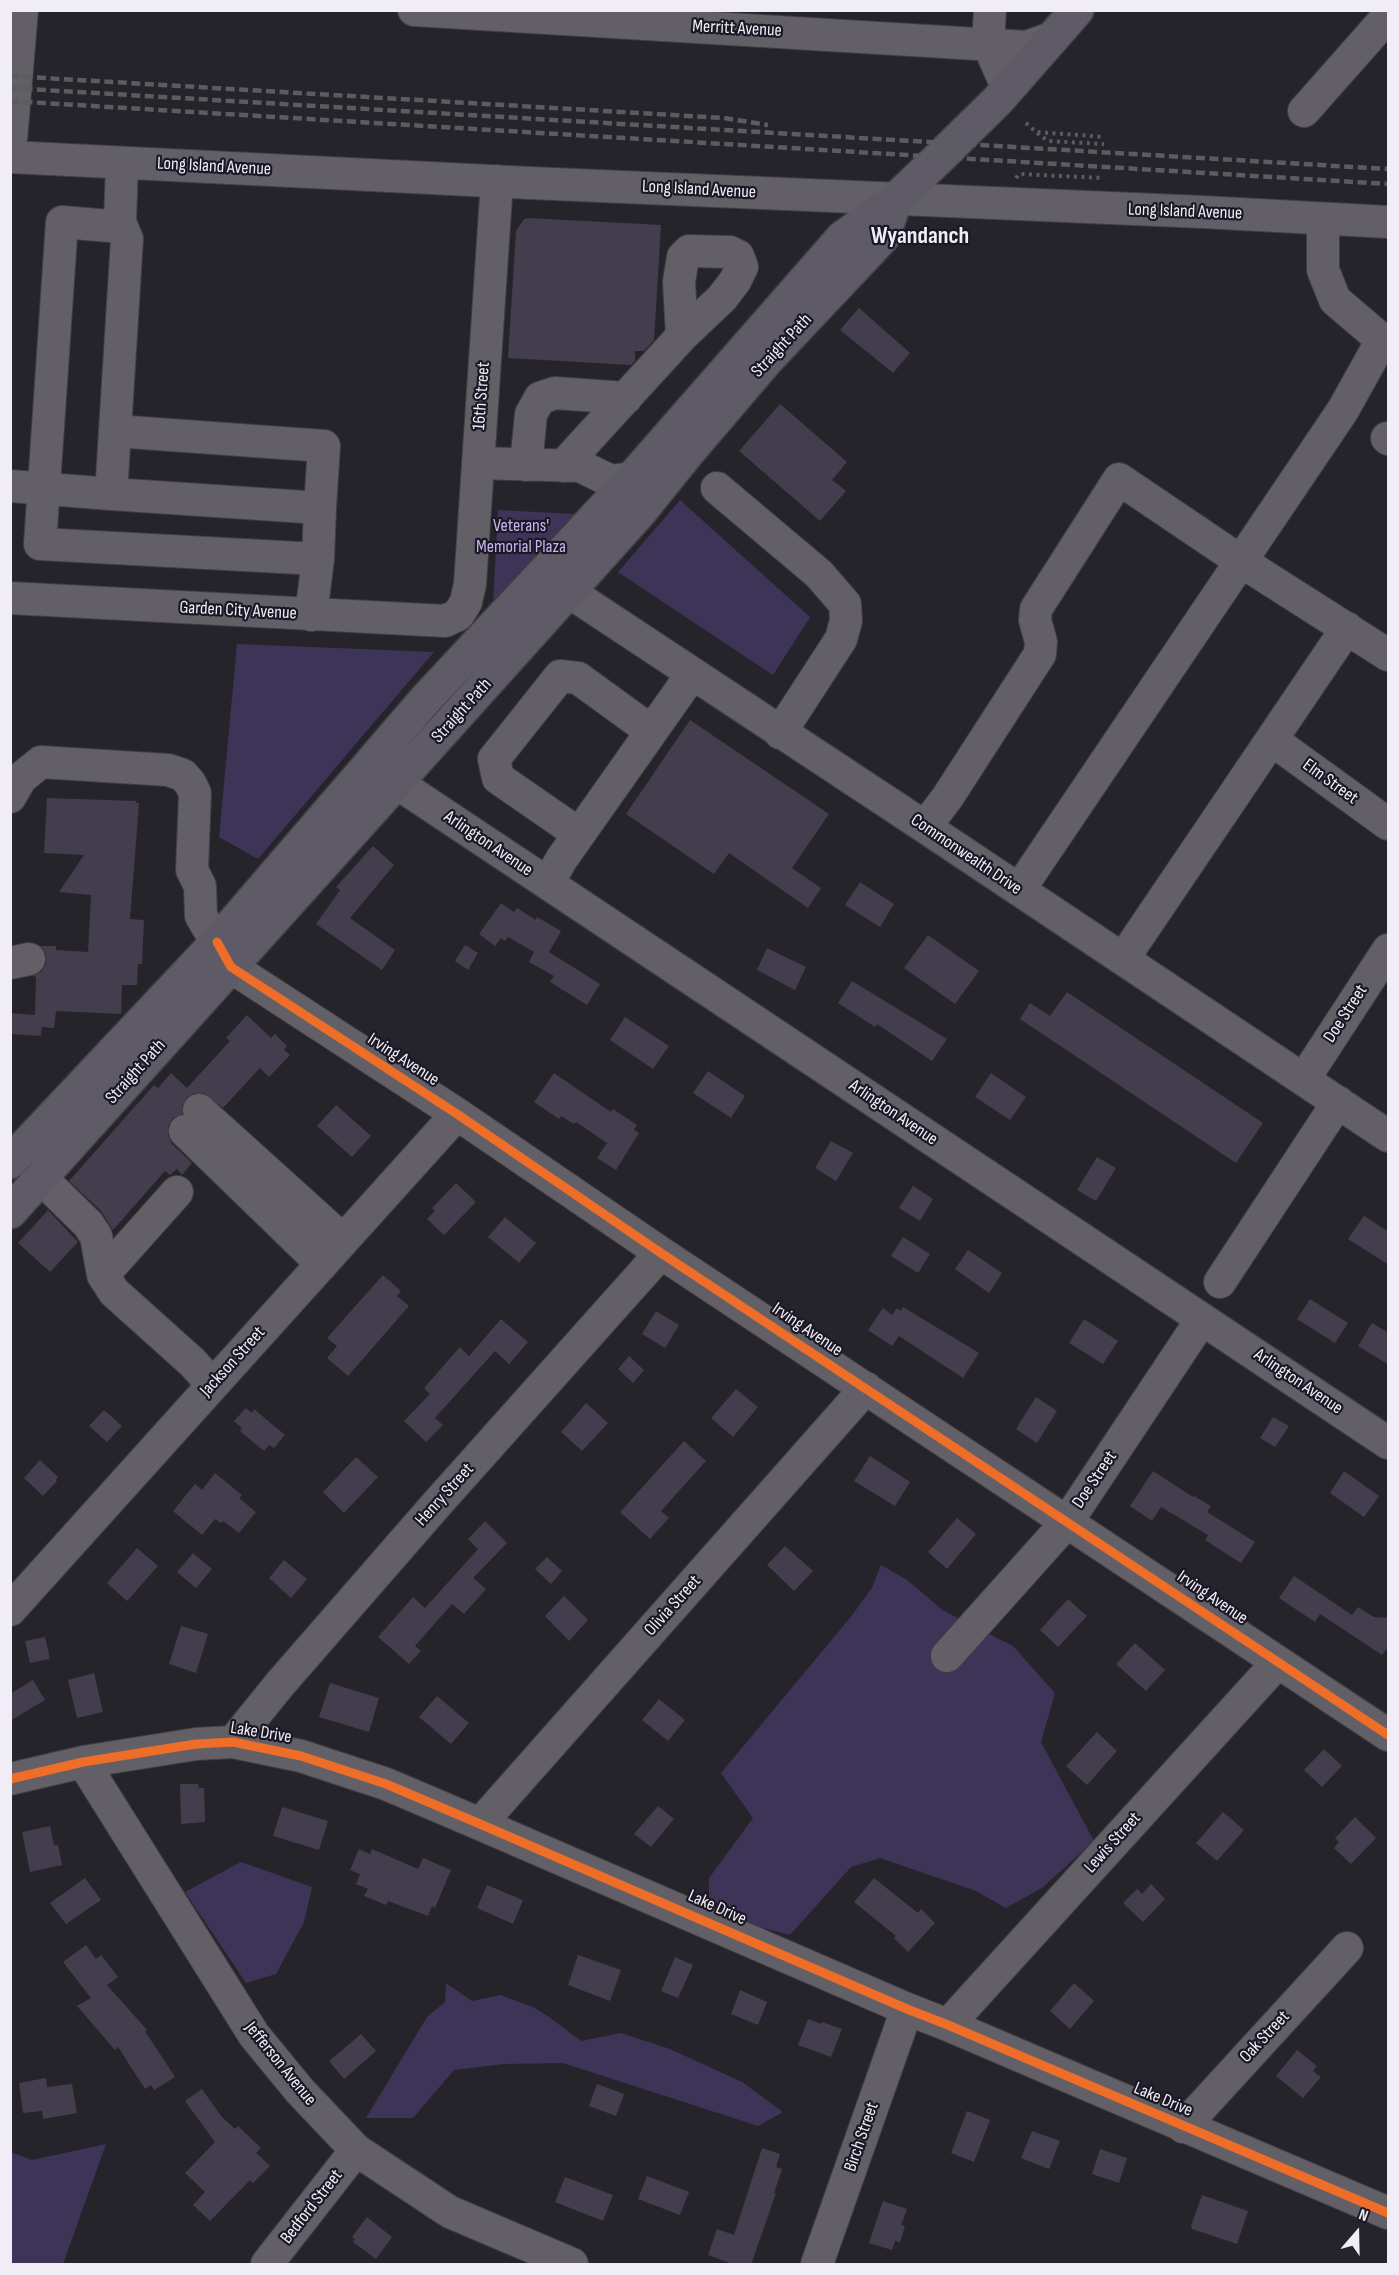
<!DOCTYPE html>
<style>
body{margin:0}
#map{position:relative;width:1399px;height:2275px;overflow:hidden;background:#26242b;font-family:"Sofia Sans Condensed",sans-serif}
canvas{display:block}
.frame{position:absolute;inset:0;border:12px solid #f0edf7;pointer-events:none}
.north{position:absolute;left:1327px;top:2203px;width:60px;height:60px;-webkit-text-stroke:4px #1b1825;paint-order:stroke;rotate:20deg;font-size:16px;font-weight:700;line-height:24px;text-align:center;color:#f0edf7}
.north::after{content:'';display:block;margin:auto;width:21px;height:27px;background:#f0edf7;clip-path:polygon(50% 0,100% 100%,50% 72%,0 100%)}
</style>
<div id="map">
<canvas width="1399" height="2275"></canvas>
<div class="frame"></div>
<div class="north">N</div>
</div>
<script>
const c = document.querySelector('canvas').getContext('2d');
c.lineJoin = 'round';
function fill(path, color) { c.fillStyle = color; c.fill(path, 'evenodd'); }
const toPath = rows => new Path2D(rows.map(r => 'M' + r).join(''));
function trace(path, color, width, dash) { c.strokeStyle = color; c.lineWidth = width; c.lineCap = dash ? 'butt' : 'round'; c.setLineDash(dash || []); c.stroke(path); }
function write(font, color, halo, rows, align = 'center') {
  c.font = font + ' "Sofia Sans Condensed",sans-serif'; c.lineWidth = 4.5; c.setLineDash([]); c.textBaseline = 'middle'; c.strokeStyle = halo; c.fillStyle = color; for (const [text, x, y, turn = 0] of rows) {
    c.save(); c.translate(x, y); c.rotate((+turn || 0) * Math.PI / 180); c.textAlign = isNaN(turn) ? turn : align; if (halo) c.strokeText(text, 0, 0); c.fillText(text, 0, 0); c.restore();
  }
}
fill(toPath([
 [680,500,810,617,773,675,618,572],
 [498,510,575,514,493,605],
 [237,644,434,652,258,859,219,837],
 [881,1565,907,1580,944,1611,1013,1646,1055,1693,1041,1742,1094,1841,1042,1888,1006,1908,976,1891,880,1858,851,1867,790,1935,756,1926,709,1898,709,1878,753,1818,721,1773,850,1618,872,1588],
 [241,1862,312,1887,304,1922,276,1974,246,1983,185,1892],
 [446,1983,472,2001,500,1995,533,2007,549,2017,581,2041,621,2033,670,2049,742,2082,783,2112,758,2126,563,2063,504,2064,454,2070,413,2118,366,2118,427,2017,445,2002],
 [106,2144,63,2264,11,2264,11,2152,32,2160]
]), '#3e3458');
fill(toPath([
 [528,218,661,225,654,340,644,351,635,351,635,361,631,365,508,358,516,231,524,219],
 [859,308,910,353,893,373,840,330],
 [780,404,847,462,832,480,846,491,820,521,739,451],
 [690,720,829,814,792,868,821,888,808,908,729,853,714,874,626,814],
 [47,798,136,801,136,803,139,803,130,919,144,920,142,964,138,964,137,985,122,985,121,1014,56,1011,54,1028,42,1027,41,1036,10,1034,10,1013,35,1015,36,977,33,976,41,972,46,964,46,955,40,946,56,946,56,950,88,952,91,895,59,892,84,855,44,853],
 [373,846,394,865,350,918,395,950,382,970,316,924,340,890,336,887],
 [860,882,894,904,880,927,845,905],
 [501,903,514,912,517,908,536,920,537,917,561,931,549,952,600,984,587,1005,550,982,554,976,529,962,534,952,508,937,505,941,501,938,495,946,479,934],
 [928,935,979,971,955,1004,904,968],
 [465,945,478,953,468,970,455,961],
 [767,948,806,967,795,990,757,970],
 [852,981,947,1039,932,1061,877,1024,875,1027,838,1003],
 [1067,992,1263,1123,1236,1163,1020,1019,1030,1003,1050,1016],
 [247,1015,271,1038,275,1034,287,1046,284,1050,290,1055,269,1077,260,1068,223,1108,203,1093,194,1093,186,1098,182,1106,182,1114,173,1118,168,1126,168,1135,172,1144,192,1163,182,1175,177,1169,170,1175,165,1171,113,1230,101,1211,69,1181,154,1085,158,1088,171,1073,187,1088,230,1041,226,1038],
 [625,1017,669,1046,653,1069,610,1040],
 [708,1071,745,1096,731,1118,693,1093],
 [554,1073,611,1112,613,1109,637,1125,634,1130,639,1133,616,1170,597,1158,607,1143,576,1122,574,1124,561,1116,559,1119,534,1102],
 [991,1073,1026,1097,1010,1120,975,1097],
 [336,1105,371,1136,352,1157,317,1126],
 [831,1141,853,1153,836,1181,815,1168],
 [1097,1157,1116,1168,1096,1201,1077,1190],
 [456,1183,476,1202,444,1235,427,1219,435,1211,432,1208],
 [913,1186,933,1199,920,1221,899,1208],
 [48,1210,78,1242,50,1272,18,1243],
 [1364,1216,1389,1232,1389,1265,1348,1239],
 [505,1217,536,1243,519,1263,488,1237],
 [903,1237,930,1254,918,1273,891,1256],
 [968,1250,1002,1273,989,1293,955,1269],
 [383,1275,401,1291,397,1296,409,1306,348,1376,327,1358,337,1346,327,1338],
 [1310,1299,1348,1323,1335,1343,1297,1319],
 [903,1307,979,1353,963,1378,899,1336,892,1346,868,1330,883,1308,892,1315,897,1308,901,1311],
 [656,1311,679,1325,665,1348,642,1334],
 [501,1319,528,1342,509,1364,495,1351,435,1418,443,1425,426,1442,404,1421,430,1394,424,1388,460,1347,469,1356],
 [1084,1319,1118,1341,1103,1364,1069,1343],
 [1372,1323,1389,1333,1389,1365,1358,1346],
 [629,1356,644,1370,633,1383,618,1369],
 [736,1389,758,1407,733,1437,711,1418],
 [1036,1397,1057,1411,1037,1443,1016,1429],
 [586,1403,608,1423,582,1451,561,1432],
 [246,1408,252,1413,254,1409,285,1435,274,1448,269,1445,264,1451,240,1431,242,1428,234,1421],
 [104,1410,122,1426,107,1442,89,1426],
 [1273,1417,1289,1426,1275,1447,1260,1438],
 [684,1441,706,1461,661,1511,669,1518,650,1539,620,1512],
 [870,1456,910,1482,895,1506,854,1481],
 [356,1457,378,1477,344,1513,323,1492],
 [40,1460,58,1477,56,1480,57,1481,43,1496,24,1478],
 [1153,1471,1193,1497,1194,1496,1211,1506,1207,1512,1255,1542,1241,1563,1205,1540,1208,1535,1161,1507,1152,1521,1130,1506],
 [1344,1471,1379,1496,1364,1517,1330,1493],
 [215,1473,242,1495,239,1498,256,1512,239,1533,223,1521,221,1523,215,1519,202,1535,173,1511,195,1484,202,1490],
 [957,1518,976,1534,947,1569,928,1552],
 [485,1521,507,1543,473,1578,486,1589,464,1614,452,1604,415,1646,421,1651,409,1664,378,1637,413,1597,425,1608,478,1549,468,1539],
 [785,1546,813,1571,794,1591,767,1565],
 [137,1548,158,1566,127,1601,107,1583],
 [193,1553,212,1569,196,1588,177,1572],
 [547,1557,562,1571,551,1584,535,1569],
 [284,1560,307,1579,291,1598,269,1578],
 [1294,1576,1352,1615,1358,1607,1374,1617,1389,1618,1389,1646,1382,1655,1320,1614,1315,1622,1279,1598],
 [564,1596,588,1620,569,1641,545,1616],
 [1068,1599,1087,1616,1058,1647,1040,1630],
 [181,1626,208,1634,196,1673,169,1664],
 [45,1637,50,1659,30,1663,25,1641],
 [1135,1643,1165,1670,1146,1691,1116,1664],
 [94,1673,103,1712,77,1718,68,1680],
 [33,1680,45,1700,10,1721,10,1694],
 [330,1683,379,1698,369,1732,319,1717],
 [437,1696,469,1723,451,1744,419,1717],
 [659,1699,685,1720,668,1741,642,1720],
 [1097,1732,1117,1751,1087,1785,1066,1766],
 [1324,1749,1342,1766,1322,1787,1304,1770],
 [180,1784,198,1784,199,1788,204,1788,205,1822,181,1824],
 [658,1806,674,1819,651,1847,634,1834],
 [282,1807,328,1821,319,1850,273,1836],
 [1223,1812,1244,1830,1217,1861,1196,1843],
 [1355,1817,1376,1838,1351,1864,1334,1848,1339,1842,1335,1838],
 [50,1826,54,1845,58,1845,62,1865,30,1872,22,1832],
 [359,1849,370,1854,372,1849,418,1869,423,1858,451,1870,435,1908,432,1906,428,1916,388,1901,386,1905,364,1896,368,1889,356,1884,360,1874,350,1870],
 [85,1878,101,1900,66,1924,50,1903],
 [874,1878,918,1913,921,1909,935,1923,908,1952,894,1938,896,1936,854,1902],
 [1151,1884,1165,1899,1143,1922,1123,1903,1137,1889,1142,1894],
 [487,1885,523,1900,513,1924,477,1908],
 [86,1945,96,1959,101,1955,118,1977,107,1985,147,2030,145,2031,175,2077,154,2090,151,2085,145,2089,118,2047,115,2050,77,2006,91,1998,63,1962],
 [578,1955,621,1970,610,2001,568,1985],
 [675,1957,693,1965,678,1998,661,1991],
 [1074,1983,1094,2001,1070,2029,1050,2011],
 [740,1990,767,2002,758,2025,731,2014],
 [808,2019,821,2024,822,2022,842,2029,831,2057,798,2045],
 [361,2034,376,2051,344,2079,329,2061],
 [1297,2050,1317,2066,1313,2071,1321,2077,1303,2098,1276,2076],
 [46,2078,47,2087,72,2084,77,2113,43,2119,42,2111,23,2113,19,2083],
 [597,2084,624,2094,616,2116,589,2106],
 [202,2089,221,2116,235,2129,238,2126,261,2148,256,2153,270,2166,253,2183,250,2180,210,2221,193,2205,205,2192,185,2173,215,2142,185,2101],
 [967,2111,990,2120,974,2162,951,2153],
 [1032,2131,1060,2141,1049,2169,1021,2158],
 [762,2148,780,2154,776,2167,782,2169,774,2193,776,2193,751,2265,735,2265,708,2255,717,2229,734,2235],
 [1100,2149,1127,2158,1119,2183,1092,2174],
 [647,2176,689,2192,680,2215,638,2199],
 [565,2177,613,2195,603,2221,555,2202],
 [1202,2195,1248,2211,1237,2244,1192,2229,1191,2226],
 [883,2201,907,2209,901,2225,905,2226,900,2242,895,2241,892,2250,869,2243],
 [367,2217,392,2237,376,2259,353,2242,355,2239,352,2237]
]), '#433d4e');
const minor = toPath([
 [414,10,1027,47,1054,37],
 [990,10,988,44,1008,89],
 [1304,111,1388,16],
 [10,152,22,10],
 [10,157,530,183,1203,212,1388,222],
 [122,227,62,222,40,544,318,559],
 [115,431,324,446,320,508],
 [1387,438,1388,439],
 [478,463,580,466,611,481,632,478],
 [526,465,531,414,540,398,555,393,626,398],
 [563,466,682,336,722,298,735,281,742,267,738,256,730,252,689,251,683,257,679,282,682,336],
 [10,486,111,494,127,239,120,222,122,163],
 [717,488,819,574,845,604,846,621,841,639,780,733],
 [111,494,320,508,318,559,311,615],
 [548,578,925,827,1388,1136],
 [10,598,445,621,458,615,466,602,470,584,497,181],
 [1272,740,1388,824],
 [397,783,1388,1443],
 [10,797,21,778,41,762,168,770,183,775,190,783,195,793,192,870,200,886,201,916,231,967,457,1114,661,1253,1388,1735],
 [925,827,947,798,1040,654,1041,642,1035,620,1036,609,1119,479,1242,562,1388,655],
 [579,834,498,778,494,759,560,676,578,678,651,731],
 [548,883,561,860,692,674],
 [1019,890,1343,410,1382,340,1335,300,1323,270,1323,219],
 [1123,959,1347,628],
 [10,963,29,959],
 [1304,1079,1388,950],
 [199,1110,343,1240],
 [185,1131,322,1264],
 [41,1178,88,1224,96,1236,103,1275,114,1292,192,1362,213,1385],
 [103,1275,177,1192],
 [1220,1282,1338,1102],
 [10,1610,457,1114],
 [947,1656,1067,1522,1202,1319],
 [233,1742,280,1684,435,1506,661,1253],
 [83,1762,254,2035,300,2091,356,2150,450,2212,572,2264],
 [10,1779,83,1762,196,1744,233,1742,301,1756,386,1784,480,1824,907,2009,948,2025,1388,2213],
 [480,1824,866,1388],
 [948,2025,1278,1662],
 [1183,2127,1347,1948],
 [267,2264,356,2150],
 [817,2264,907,2009]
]);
const major = toPath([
 [10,1162,217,942,425,700,632,478,842,238,896,199,939,158,998,100,1077,10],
 [10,1212,640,512,690,450,765,362,883,237,896,199]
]);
trace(minor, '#413e44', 34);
trace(major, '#413e44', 36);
trace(toPath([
 [1026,123,1036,132,1105,137],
 [1037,133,1048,141,1104,144],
 [1016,178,1019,174,1103,178]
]), '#5c5b60', 4, [3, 4.5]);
trace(minor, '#626066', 32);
trace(major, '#5e5b66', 33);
trace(toPath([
 [10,76,724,118,768,125],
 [10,88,1388,169],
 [10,101,1388,184]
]), '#5c5b60', 4.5, [9, 4.5]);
trace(toPath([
 [217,942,231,967,457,1114,661,1253,1388,1735],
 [10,1779,83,1762,196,1744,233,1742,301,1756,386,1784,480,1824,907,2009,948,2025,1388,2213]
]), '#ee6e29', 9);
write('18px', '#f0edf7', '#1b1825', [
 ["Merritt Avenue",737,29,3],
 ["Long Island Avenue",214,167,3],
 ["Long Island Avenue",699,190,3],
 ["Long Island Avenue",1185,212,2],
 ["Straight Path",782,346,-47],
 ["16th Street",482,396,-86],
 ["Garden City Avenue",238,611,3],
 ["Straight Path",462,711,-48],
 ["Elm Street",1330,782,36],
 ["Arlington Avenue",488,844,34],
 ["Commonwealth Drive",966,855,34],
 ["Doe Street",1346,1014,-57],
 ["Irving Avenue",403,1060,33],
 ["Straight Path",136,1072,-48],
 ["Arlington Avenue",893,1113,34],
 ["Irving Avenue",807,1330,34],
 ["Jackson Street",233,1362,-48],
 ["Arlington Avenue",1298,1382,34],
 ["Doe Street",1095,1480,-56],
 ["Henry Street",445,1495,-48],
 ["Irving Avenue",1212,1598,34],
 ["Olivia Street",673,1606,-48],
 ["Lake Drive",261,1733,9],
 ["Lewis Street",1113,1843,-48],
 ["Lake Drive",717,1908,24],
 ["Oak Street",1265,2037,-47],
 ["Jefferson Avenue",280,2064,51],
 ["Lake Drive",1163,2100,23],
 ["Birch Street",862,2137,-71],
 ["Bedford Street",312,2207,-52]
]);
write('18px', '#c5b6f1', '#1b1825', [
 ["Veterans'",521,526],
 ["Memorial Plaza",521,547]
]);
write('bold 24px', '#f0edf7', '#1b1825', [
 ["Wyandanch",920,237]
]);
</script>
